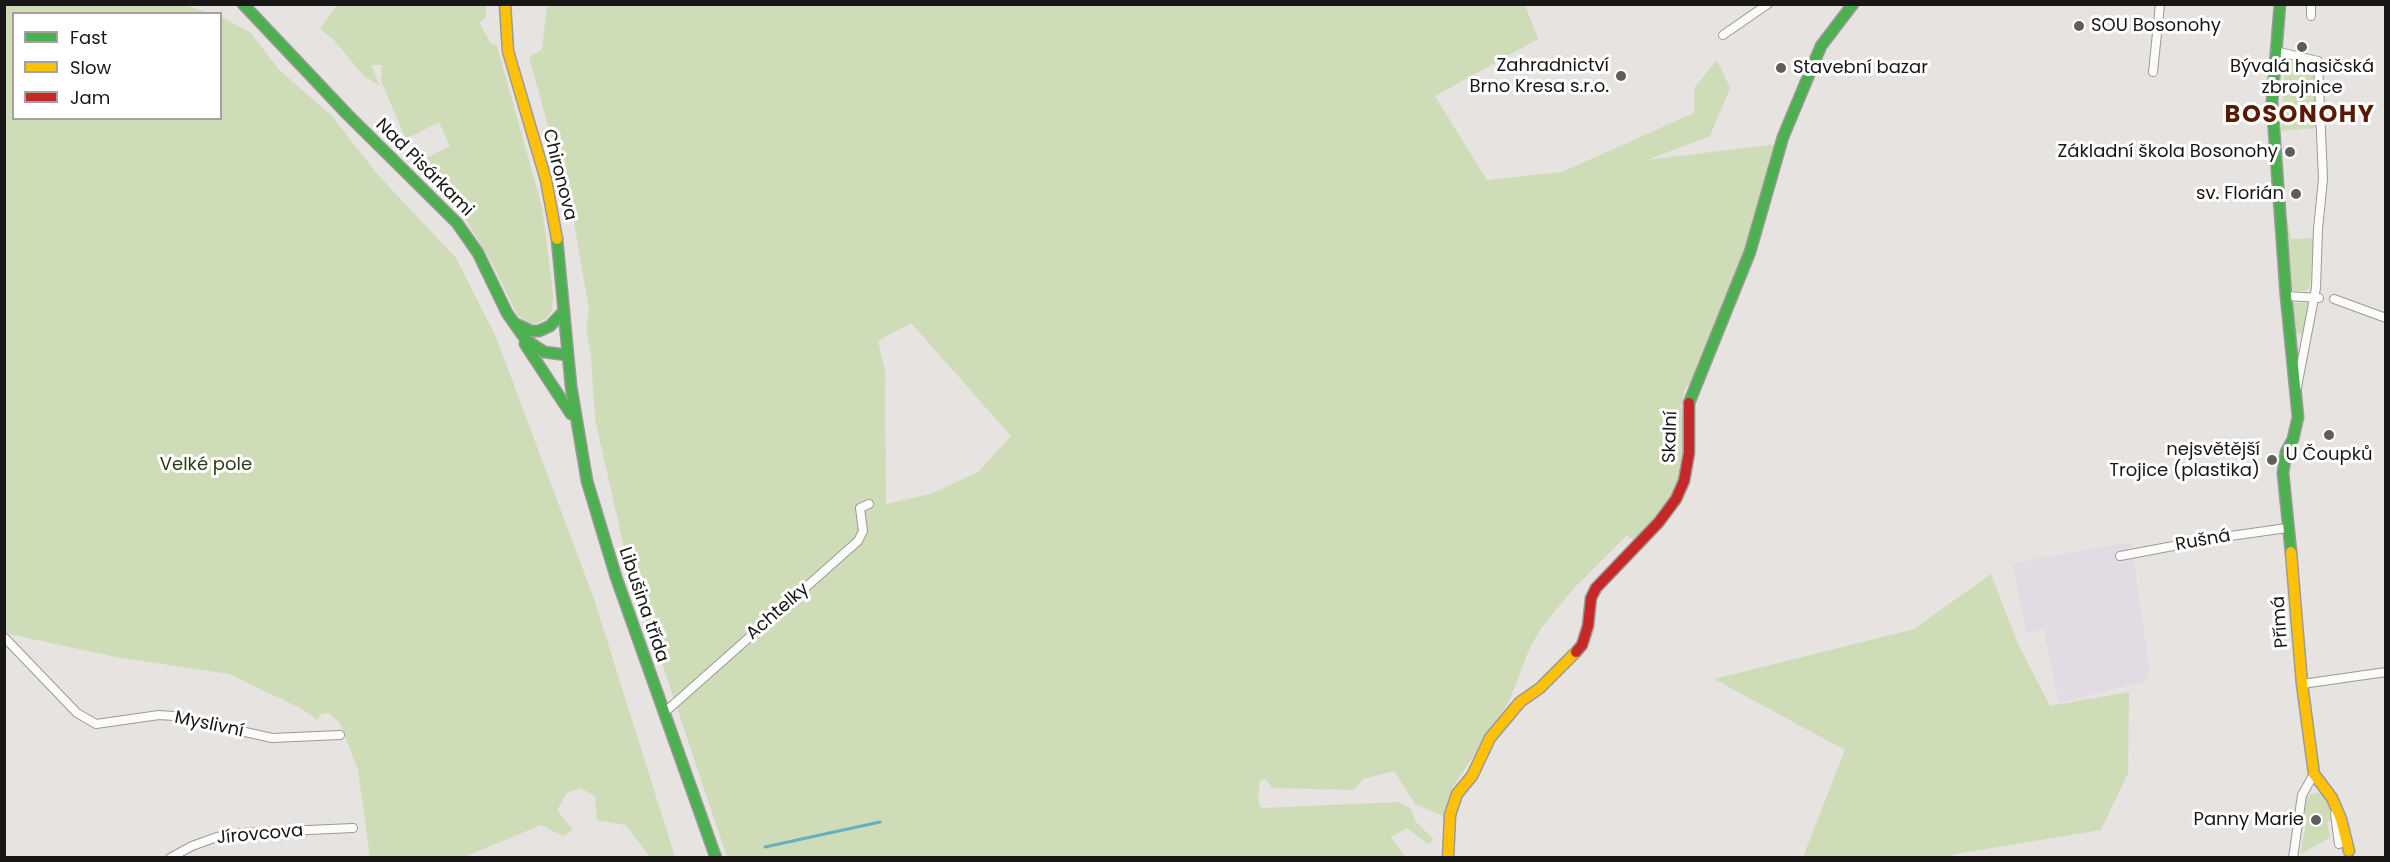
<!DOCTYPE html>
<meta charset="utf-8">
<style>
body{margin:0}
#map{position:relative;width:2390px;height:862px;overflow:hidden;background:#e6e3e1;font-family:Poppins,sans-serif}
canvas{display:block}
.frame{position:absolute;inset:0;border:6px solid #181716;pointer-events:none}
.legend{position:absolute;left:12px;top:12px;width:210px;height:108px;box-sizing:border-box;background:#fff;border:2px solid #a3a2a2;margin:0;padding:8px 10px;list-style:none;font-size:18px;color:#181716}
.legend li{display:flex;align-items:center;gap:12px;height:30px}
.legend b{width:30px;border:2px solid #a3a2a2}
</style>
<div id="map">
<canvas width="2390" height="862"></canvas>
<div class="frame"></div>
<ul class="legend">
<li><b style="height:8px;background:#4caf50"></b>Fast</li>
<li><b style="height:8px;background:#ffc107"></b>Slow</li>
<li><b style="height:8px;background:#c62828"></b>Jam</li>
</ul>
</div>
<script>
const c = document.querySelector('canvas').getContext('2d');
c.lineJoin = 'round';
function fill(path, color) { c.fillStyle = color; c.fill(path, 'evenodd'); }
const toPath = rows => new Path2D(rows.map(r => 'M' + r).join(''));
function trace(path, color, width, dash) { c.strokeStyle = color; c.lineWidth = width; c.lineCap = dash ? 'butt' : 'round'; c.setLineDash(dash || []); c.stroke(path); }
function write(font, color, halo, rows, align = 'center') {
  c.font = font + ' Poppins,sans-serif'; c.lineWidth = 6; c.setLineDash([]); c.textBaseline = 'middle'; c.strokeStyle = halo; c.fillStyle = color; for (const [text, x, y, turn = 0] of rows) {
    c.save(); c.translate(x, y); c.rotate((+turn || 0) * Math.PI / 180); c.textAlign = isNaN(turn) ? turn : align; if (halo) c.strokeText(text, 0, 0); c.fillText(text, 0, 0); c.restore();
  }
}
fill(toPath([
 [2131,542,2149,665,2148,681,2058,703,2044,629,2026,633,2012,563]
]), '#e3dbe4');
fill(toPath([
 [182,4,209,13,14,14,14,118,220,118,221,17,251,33,279,70,331,115,378,175,456,258,496,337,594,599,675,857,650,857,626,825,597,820,595,796,580,788,567,793,557,810,573,830,563,836,541,825,464,857,370,857,358,770,340,723,329,713,320,714,318,720,302,709,229,674,116,657,9,634,5,630,5,5],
 [337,5,486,5,486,18,479,22,491,44,497,46,542,207,553,294,552,310,547,318,538,323,530,323,518,316,491,261,456,204,417,163,450,146,439,122,406,139,381,81,382,65,371,65,380,86,364,76,333,39,320,29],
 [547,5,1525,5,1538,39,1435,96,1487,180,1562,172,1694,113,1694,88,1717,60,1730,88,1710,136,1647,160,1777,144,1747,248,1695,378,1685,389,1681,407,1685,426,1685,471,1678,491,1656,520,1635,541,1627,535,1575,587,1542,627,1530,647,1509,701,1453,787,1446,817,1415,804,1394,771,1363,779,1354,790,1272,788,1266,779,1260,780,1258,800,1261,808,1398,802,1410,808,1416,822,1434,840,1428,844,1407,828,1391,837,1406,858,727,857,659,654,633,587,595,419,591,356,586,329,589,309,572,211,529,57,542,50],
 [911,323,1011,436,978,472,931,494,886,504,885,371,878,341],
 [2285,59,2314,67,2317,128,2281,131],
 [2284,221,2288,221,2291,239,2314,238,2310,287,2305,291,2294,291,2290,287],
 [2290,303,2308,303,2303,334,2293,334],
 [1991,574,2017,642,2050,706,2129,692,2128,773,2101,830,1955,854,1948,857,1803,857,1845,750,1714,679,1914,629],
 [2321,793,2329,800,2331,821,2327,822,2330,838,2300,854,2306,824,2305,810,2307,798,2310,794]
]), '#cedcb8');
trace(toPath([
 [765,847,880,822]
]), '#66b0be', 3);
const street = toPath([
 [2311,4,2311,16],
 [1723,35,1768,4],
 [2275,51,2318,61,2323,179,2318,229,2316,288,2297,387],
 [2153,72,2160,4],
 [2286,296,2319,298],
 [2334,299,2386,318],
 [2120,556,2216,538,2287,528],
 [4,637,77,713,96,724,159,715,174,716,272,738,340,735],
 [2302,684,2386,672],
 [665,712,858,541,863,531,860,508,869,504],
 [2335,814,2339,844],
 [170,858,192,846,217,837,242,833,353,828],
 [2293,858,2302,795,2314,774]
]);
const fast = toPath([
 [243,4,347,114,457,223,478,253,507,313,526,340,544,352,567,355],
 [2280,4,2272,102,2286,296,2298,417,2293,439,2286,452,2283,473,2291,552],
 [557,239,571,386,587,481,616,577,716,858],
 [516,324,531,331,539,331,550,326,564,311],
 [525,344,571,414],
 [1689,403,1750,252,1783,137,1821,46,1853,4]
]);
const slow = toPath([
 [505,4,508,51,546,180,557,239],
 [2291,552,2302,684,2314,774,2332,798,2341,819,2349,851],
 [1448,858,1450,815,1457,794,1472,776,1490,738,1520,702,1540,688,1576,652]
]);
const jam = toPath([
 [1576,652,1582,645,1588,626,1591,598,1596,588,1659,522,1676,499,1684,481,1689,453,1689,403]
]);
trace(street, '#9c9a98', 10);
trace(fast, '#9c9a98', 13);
trace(slow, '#9c9a98', 13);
trace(jam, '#9c9a98', 13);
trace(street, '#fbfbfa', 8);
trace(fast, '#4caf50', 10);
trace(slow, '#ffc107', 10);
trace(jam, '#c62828', 10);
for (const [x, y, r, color] of [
 [2079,26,6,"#605e5d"],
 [2302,47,6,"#605e5d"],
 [1781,68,6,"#605e5d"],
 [1621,76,6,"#605e5d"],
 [2290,152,6,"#605e5d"],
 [2296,194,6,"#605e5d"],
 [2329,435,6,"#605e5d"],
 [2272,460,6,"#605e5d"],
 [2316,820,6,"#605e5d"]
]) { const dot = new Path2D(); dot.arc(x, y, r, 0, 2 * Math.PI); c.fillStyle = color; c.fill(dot); trace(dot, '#fff', 2); }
write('18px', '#181716', '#fff', [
 ["SOU Bosonohy",2091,26,"left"],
 ["Zahradnictví",1609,66],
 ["Brno Kresa s.r.o.",1609,87],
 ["Bývalá hasičská",2302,67,"center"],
 ["zbrojnice",2302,88,"center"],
 ["Stavební bazar",1793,68,"left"],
 ["Základní škola Bosonohy",2278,152],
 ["sv. Florián",2284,194],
 ["nejsvětější",2260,450],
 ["Trojice (plastika)",2260,471],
 ["U Čoupků",2329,455,"center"],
 ["Panny Marie",2304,820]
], 'right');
write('18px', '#181716', '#fff', [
 ["Nad Pisárkami",424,168,45],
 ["Chironova",559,175,76],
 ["Skalní",1671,437,-88],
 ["Rušná",2203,541,-10],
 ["Libušina třída",643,605,71],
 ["Achtelky",778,612,-41],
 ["Přímá",2281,622,-94],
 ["Myslivní",209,725,12],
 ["Jírovcova",260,835,-5]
]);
write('18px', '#2d3c17', '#fff', [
 ["Velké pole",206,465]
]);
c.letterSpacing = '1.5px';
write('bold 24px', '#5a1902', '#fff', [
 ["BOSONOHY",2300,116]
]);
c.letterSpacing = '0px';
</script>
